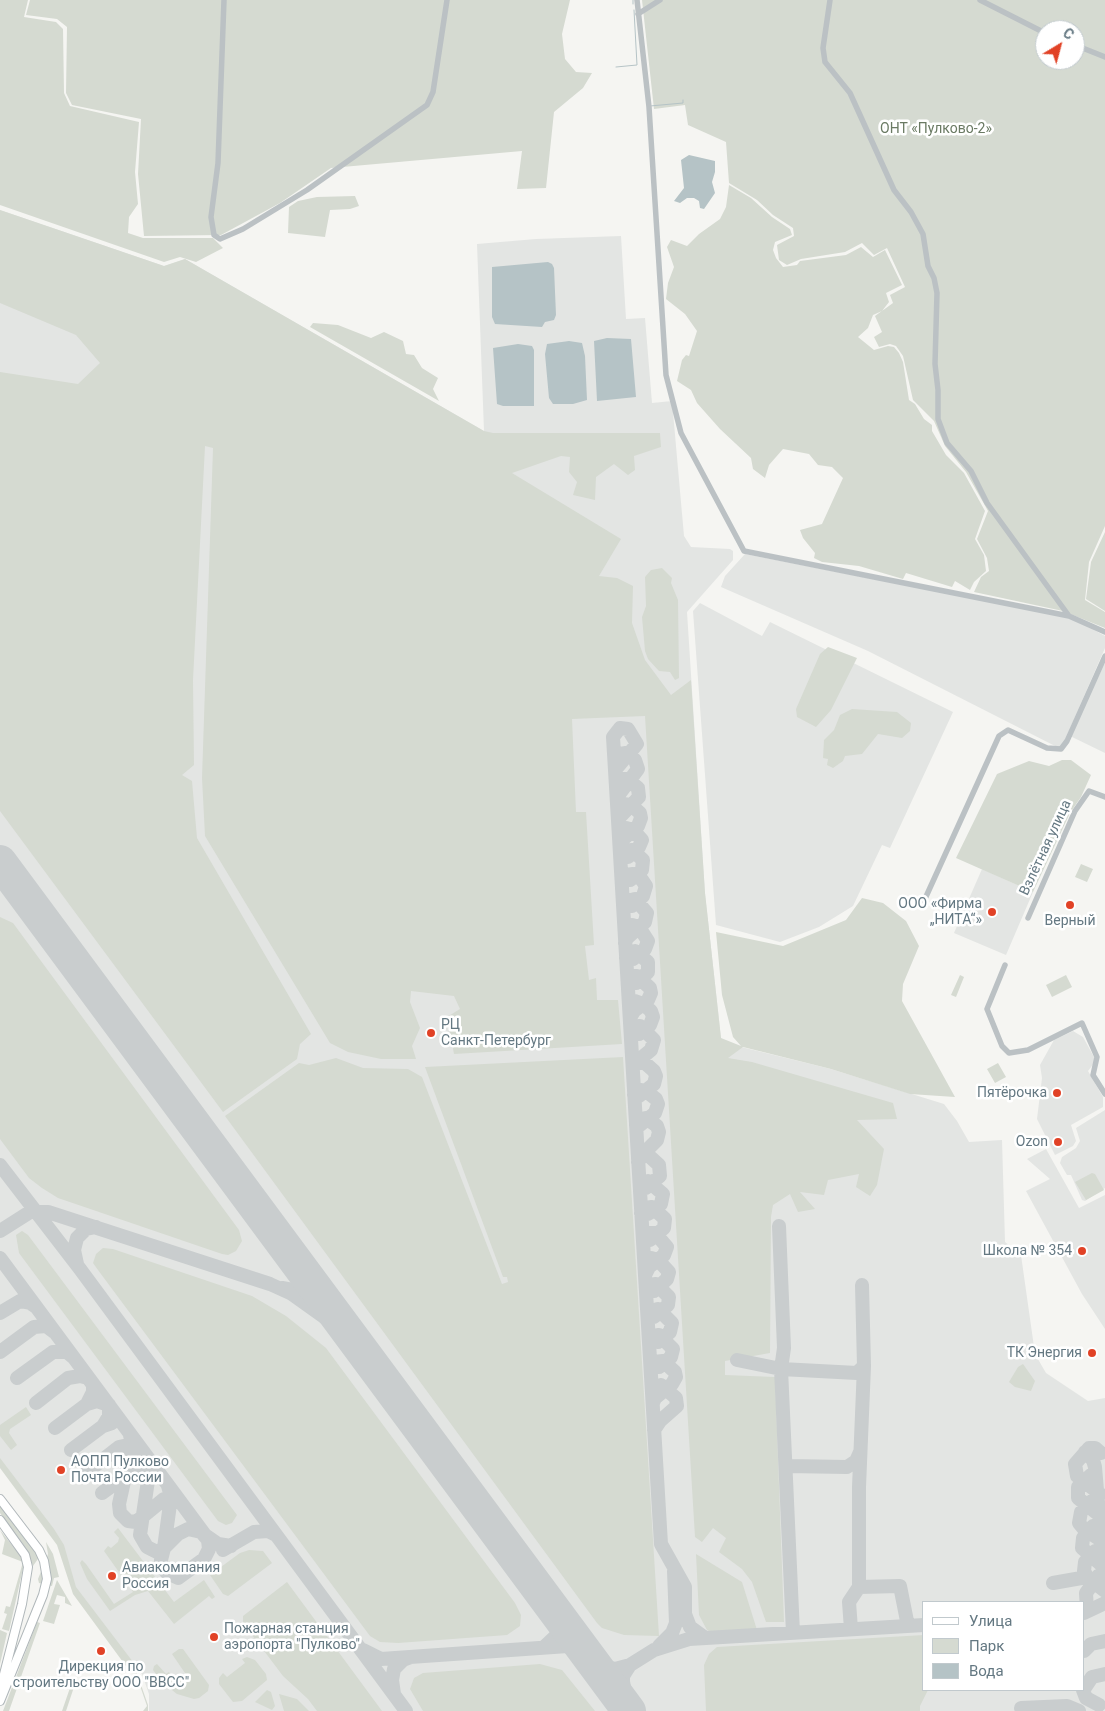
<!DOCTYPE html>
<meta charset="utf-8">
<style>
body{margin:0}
#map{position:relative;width:1105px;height:1711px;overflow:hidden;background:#f5f5f2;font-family:Roboto,sans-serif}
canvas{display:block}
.legend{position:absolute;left:922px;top:1601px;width:162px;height:90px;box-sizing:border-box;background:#fff;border:1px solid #c1c9cd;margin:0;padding:6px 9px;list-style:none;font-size:15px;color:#647882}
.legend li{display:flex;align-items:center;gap:10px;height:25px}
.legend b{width:25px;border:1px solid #c1c9cd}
.north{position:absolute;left:1035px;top:20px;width:50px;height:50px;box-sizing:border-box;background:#fff;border:1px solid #c1c9cd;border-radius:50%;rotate:37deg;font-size:14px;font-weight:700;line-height:20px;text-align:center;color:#647882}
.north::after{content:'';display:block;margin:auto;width:18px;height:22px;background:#e14226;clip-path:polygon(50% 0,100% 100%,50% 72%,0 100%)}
</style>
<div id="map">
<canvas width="1105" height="1711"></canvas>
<ul class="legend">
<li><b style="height:6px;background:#fff"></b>Улица</li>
<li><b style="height:14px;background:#d5dad1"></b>Парк</li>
<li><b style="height:14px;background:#b5c3c6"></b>Вода</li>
</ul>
<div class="north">С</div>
</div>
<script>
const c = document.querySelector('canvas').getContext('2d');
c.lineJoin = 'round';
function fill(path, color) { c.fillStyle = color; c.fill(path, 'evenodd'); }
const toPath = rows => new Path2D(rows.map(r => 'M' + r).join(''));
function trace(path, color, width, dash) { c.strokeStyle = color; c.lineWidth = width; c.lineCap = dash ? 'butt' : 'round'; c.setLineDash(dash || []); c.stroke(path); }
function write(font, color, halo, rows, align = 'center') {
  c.font = font + ' Roboto,sans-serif'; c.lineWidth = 5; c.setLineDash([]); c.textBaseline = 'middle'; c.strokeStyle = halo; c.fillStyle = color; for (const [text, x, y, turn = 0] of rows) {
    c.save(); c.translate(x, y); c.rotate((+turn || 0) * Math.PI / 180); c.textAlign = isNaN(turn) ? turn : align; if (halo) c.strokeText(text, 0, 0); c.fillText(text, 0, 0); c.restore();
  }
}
fill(toPath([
 [0,210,164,266,185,259,484,431,477,244,536,239,621,236,626,319,645,318,652,403,672,401,684,536,691,547,730,549,733,551,733,560,687,612,705,893,721,1038,725,1043,831,1069,944,1104,957,1121,969,1142,1002,1140,1005,1242,1021,1255,1035,1354,1046,1373,1088,1401,1105,1398,1105,1711,149,1711,149,1694,142,1674,133,1667,76,1592,60,1546,0,1464],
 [924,1602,1084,1602,1084,1690,924,1690],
 [745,554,1072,618,1105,636,1105,648,1061,749,868,651,721,587,725,576],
 [700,603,762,636,770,622,953,712,890,848,882,845,853,906,819,927,780,942,716,925,693,611],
 [1105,663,1105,753,1070,736],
 [982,869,1033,892,1006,955,954,933],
 [1073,1031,1083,1037,1094,1057,1095,1062,1088,1071,1103,1097,1103,1107,1071,1125,1076,1141,1073,1146,1055,1155,1037,1119,1042,1078,1040,1065,1054,1040],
 [1105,1110,1105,1188,1085,1201,1082,1200,1071,1175,1067,1175,1060,1163,1062,1157,1076,1148,1080,1141,1076,1128],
 [1046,1149,1079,1208,1105,1195,1105,1329,1082,1294,1026,1191,1050,1179,1027,1159]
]), '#e3e5e3');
fill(toPath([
 [0,0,28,0,24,17,56,22,63,29,64,93,70,106,139,122,135,172,138,204,129,217,128,233,143,238,213,238,223,248,196,262,180,257,164,262,0,205],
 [30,0,570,0,562,34,565,59,576,72,592,73,583,88,554,112,546,188,517,189,522,151,331,168,280,203,221,235,144,236,138,174,141,119,72,105,66,93,67,27,57,19,26,15],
 [642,0,1105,0,1105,526,1089,562,1085,600,1105,612,1105,628,1063,611,974,592,981,577,989,571,987,558,977,539,988,511,966,472,945,446,934,421,913,400,903,356,896,346,890,344,879,347,874,337,882,332,875,316,893,303,890,295,905,287,887,248,874,255,862,243,845,252,801,259,787,265,779,260,777,245,794,236,793,228,773,215,757,200,729,183,726,142,688,125,685,105,654,109],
 [1045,30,1075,30,1075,60,1045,60],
 [729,185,751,198,772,217,790,229,792,235,775,242,773,250,776,258,783,267,797,265,800,261,846,255,861,247,873,257,885,250,902,285,886,293,889,302,882,311,873,315,868,328,858,337,874,350,888,346,894,347,899,353,903,362,909,400,915,404,924,419,932,425,932,431,946,455,964,473,985,511,975,539,984,555,986,571,974,582,970,590,955,581,952,587,906,573,903,579,859,566,822,562,814,558,815,553,803,538,800,530,822,524,843,478,832,467,818,465,809,454,783,449,769,465,765,478,753,469,751,458,720,429,697,403,691,390,677,381,682,360,686,355,689,356,697,331,685,314,666,299,668,283,674,267,667,247,671,240,687,246,699,234,720,219,726,207],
 [355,196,359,206,350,209,330,210,325,237,288,233,289,207,298,201,317,197],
 [0,210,164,266,185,259,484,431,493,433,660,433,661,447,634,456,635,470,628,475,614,464,596,477,595,500,573,495,577,482,569,472,570,457,561,456,512,473,621,539,599,576,617,578,633,586,632,623,645,660,671,695,691,680,705,893,721,1038,741,1046,733,1037,722,995,716,932,783,946,846,920,862,898,883,903,906,921,919,946,903,984,902,1001,955,1097,910,1094,831,1069,743,1047,728,1058,752,1062,893,1103,897,1119,857,1120,884,1149,877,1185,870,1196,856,1187,859,1174,828,1180,824,1195,800,1192,815,1209,798,1212,790,1194,773,1205,771,1217,770,1353,725,1361,725,1375,775,1377,784,1622,766,1622,752,1582,742,1569,719,1552,726,1538,713,1528,702,1542,695,1537,645,716,572,719,576,812,586,812,594,945,585,946,589,980,596,978,597,1000,618,1000,622,1044,454,1054,447,1017,460,1009,454,996,411,991,410,1002,420,1028,412,1046,416,1059,381,1059,348,1052,330,1043,205,836,202,778,213,448,205,446,193,680,194,765,182,775,192,781,197,838,311,1034,300,1044,297,1059,223,1112,0,811,0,372,78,384,100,363,76,335,0,303],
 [313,323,338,325,371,338,384,332,403,341,406,354,414,355,422,368,438,378,433,389,439,401,310,327],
 [1105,532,1105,611,1086,599,1091,562],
 [662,568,672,578,671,583,678,600,679,678,675,680,670,672,659,671,648,659,645,651,642,617,646,606,645,577,651,570],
 [828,647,857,658,831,710,816,727,797,717,796,709,820,654],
 [852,709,897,712,911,723,910,731,902,738,878,734,862,754,845,756,843,761,833,768,827,765,828,759,823,758,824,740,834,730,840,715],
 [1062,760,1071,760,1091,775,1081,797,1070,813,1033,892,956,858,997,774,1029,761,1049,766],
 [1081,864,1093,869,1087,882,1075,877],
 [0,917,13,923,27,942,239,1230,242,1241,236,1251,228,1255,222,1254,58,1198,42,1188,29,1178,0,1139],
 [960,975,964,977,956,997,951,995],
 [1066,975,1072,987,1052,997,1046,985],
 [623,1057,659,1636,624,1635,602,1628,597,1623,225,1116,299,1063,309,1065,336,1058,363,1068,408,1069,422,1077,502,1284,508,1282,507,1277,503,1277,425,1067],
 [998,1063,1006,1077,995,1083,987,1069],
 [1092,1173,1095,1174,1104,1190,1086,1200,1075,1182],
 [22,1231,28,1235,237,1515,232,1523,226,1525,218,1521,19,1253,16,1235],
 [103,1248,113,1249,252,1296,286,1316,326,1348,515,1603,521,1615,520,1626,507,1635,398,1643,380,1642,370,1636,98,1270,93,1263,96,1254],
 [1023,1364,1035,1381,1031,1391,1015,1387,1009,1382,1018,1367],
 [26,1407,31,1415,10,1429,9,1433,17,1445,11,1450,0,1436,0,1425],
 [0,1458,54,1529,64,1545,76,1587,133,1662,148,1705,148,1711,143,1711,147,1706,136,1674,131,1673,73,1594,57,1545,0,1468],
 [0,1501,40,1556,33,1566,26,1548,0,1513],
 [118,1528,174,1602,204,1580,215,1597,212,1599,209,1596,174,1624,148,1591,135,1595,110,1611,87,1579,80,1563,82,1560,86,1564,114,1604,133,1592,104,1551,108,1546,111,1548,118,1542,119,1538,114,1532],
 [0,1530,23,1559,24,1564,9,1631,2,1629,7,1614,4,1613,6,1606,10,1607,23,1562,2,1554,5,1540],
 [46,1542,53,1554,59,1577,54,1578,52,1586,39,1583,38,1579,48,1554],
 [249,1550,263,1551,272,1563,228,1596,223,1594,210,1575,240,1553],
 [696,1554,742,1582,757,1630,713,1633,707,1630,699,1615],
 [57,1580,72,1606,65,1603,65,1597,57,1595,54,1604,60,1605,54,1624,43,1621],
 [287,1582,382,1711,317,1711,308,1699,283,1676,243,1623,243,1616],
 [37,1622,40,1623,9,1711,3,1711],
 [0,1630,7,1633,0,1664],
 [924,1635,924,1690,928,1690,920,1706,920,1711,706,1711,704,1665,709,1654,717,1647],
 [179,1649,183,1649,209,1685,208,1691,199,1698,194,1699,177,1694,163,1683,153,1670,154,1666,157,1664,166,1674,169,1672,174,1681,171,1683,173,1686,187,1676,172,1654],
 [247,1657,255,1660,266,1674,267,1680,242,1701,233,1702,219,1684,219,1678,223,1673,227,1677,245,1663,242,1659],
 [540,1664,562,1670,595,1711,423,1711,410,1689,414,1678,423,1673],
 [72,1682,75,1684,66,1711,62,1711],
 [267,1690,271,1692,275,1706,272,1710,255,1702],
 [279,1694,297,1699,309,1711,284,1711]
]), '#d5dad1');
fill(toPath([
 [689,155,715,161,715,172,712,182,715,193,704,209,700,208,699,201,694,198,687,198,680,203,674,201,684,188,681,160],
 [548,262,552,264,554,268,556,315,554,320,545,322,542,327,495,324,492,317,492,267],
 [607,338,631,339,636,397,597,401,594,341],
 [569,341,582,343,585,356,587,400,573,404,553,404,549,398,545,354,547,344],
 [518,344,532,346,534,350,534,406,503,406,497,404,493,348]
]), '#b5c3c6');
trace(toPath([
 [633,0,633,4],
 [616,67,637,65,634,10],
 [650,106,683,103,683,100]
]), '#b5c3c6', 1);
trace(toPath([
 [620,728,628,729,637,744,615,770,613,737,620,728],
 [615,770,661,1544,685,1587,685,1614,690,1627,705,1638],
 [617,797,638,769,635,760,626,753,620,754],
 [618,819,639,797,638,788,627,779,623,779],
 [626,828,633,830,642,840,639,847,628,857],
 [620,842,638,826,641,818,640,813,631,805,623,804],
 [621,856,624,851,632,850,643,860,642,870,630,880],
 [0,872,13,879],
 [622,881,625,875,633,874,642,880,646,886,643,896,632,906],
 [624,908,627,901,635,899,647,913,645,922,627,938,625,943],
 [632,925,639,927,648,941,645,949,633,959],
 [626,958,628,954,635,951,648,962,648,972,636,983],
 [628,984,632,976,637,976,650,988,651,993,648,1000,634,1011,630,1018],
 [635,1001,643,1004,651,1011,653,1017,650,1025,639,1034],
 [631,1034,634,1027,640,1026,654,1040,651,1050,635,1063,633,1069],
 [633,1068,637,1063,645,1063,654,1071,656,1076,654,1084,639,1096],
 [634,1095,640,1090,646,1091,656,1099,658,1104,655,1113,640,1125],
 [636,1125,639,1120,646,1118,657,1126,659,1132,657,1140,638,1159],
 [638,1162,643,1155,648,1155,659,1165,660,1176,646,1188],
 [0,1165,80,1269,406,1711],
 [640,1188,643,1182,648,1181,663,1194,661,1204,648,1214],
 [641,1213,644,1208,652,1207,665,1219,664,1228,650,1240],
 [779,1226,784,1348,781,1369,793,1633],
 [0,1231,30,1212,48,1212,270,1284,292,1294,327,1319,366,1355],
 [643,1239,647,1233,655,1233,667,1247,664,1255,649,1267,645,1275],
 [0,1258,205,1535,218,1544,231,1546],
 [651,1258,658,1260,669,1272,667,1279,654,1291],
 [77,1264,74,1250,77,1238,86,1229,96,1227],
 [862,1285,864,1366],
 [282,1288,293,1290,300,1287,304,1279,304,1272],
 [646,1290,649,1285,656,1284,669,1297,668,1305,654,1317],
 [0,1313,20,1301,30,1303,36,1307],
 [648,1316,651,1311,658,1309,672,1323,670,1332,658,1342],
 [649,1342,653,1336,659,1335,673,1349,671,1357,659,1367],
 [0,1352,34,1327,46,1326,54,1332],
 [737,1360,781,1369,857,1373,864,1366,859,1487,859,1587,849,1602,851,1629],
 [651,1369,654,1362,663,1361,675,1372,676,1377,672,1384,655,1398,653,1403],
 [17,1378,53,1352,67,1352,73,1357],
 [36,1403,68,1378,80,1376,88,1378,93,1385,93,1392,87,1404],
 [55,1428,87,1404,97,1401,109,1405,109,1416,103,1426],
 [654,1430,660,1421,677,1406,676,1398,661,1385],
 [130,1435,132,1445,119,1504,120,1513,128,1521,136,1522,164,1499,177,1502],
 [71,1450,103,1426,112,1423],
 [1085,1452,1093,1460,1095,1467,1105,1584],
 [148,1459,150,1467,140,1535,147,1547,157,1552,164,1548,178,1534,188,1529,201,1532,208,1540,209,1549,204,1559,178,1578,167,1573,161,1565,161,1560,164,1548,171,1497,168,1486],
 [787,1466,847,1467,856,1461,860,1452],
 [87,1472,119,1447,128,1445,136,1446,141,1452,140,1462,135,1469],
 [1091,1475,1078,1487,1078,1498,1103,1518],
 [102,1493,128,1474],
 [1100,1494,1077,1476,1075,1464,1089,1448,1095,1448,1101,1453],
 [1093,1500,1081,1512,1079,1523,1084,1529,1105,1543],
 [1093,1526,1083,1538,1082,1548,1105,1568],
 [223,1550,254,1532,268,1531,276,1535],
 [1095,1551,1085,1562,1084,1571,1087,1577,1105,1591],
 [1053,1583,1087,1577],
 [859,1587,900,1586,908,1626],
 [1087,1610,1086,1593,1098,1576],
 [1084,1613,1105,1603],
 [659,1646,672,1633,676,1623,674,1571],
 [543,1648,561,1631,561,1619],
 [363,1650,381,1659,568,1646,580,1650,607,1667,615,1669,630,1665,654,1650,689,1639,924,1625],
 [1084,1651,1091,1644,1105,1641],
 [1084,1689,1092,1677,1105,1674],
 [1083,1690,1086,1698,1099,1705],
 [394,1694,392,1680,394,1669,403,1660,411,1657],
 [1021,1708,1067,1706,1079,1711],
 [629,1711,623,1682,623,1676,630,1665]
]), '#c9cdce', 14);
trace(toPath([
 [0,862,629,1711]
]), '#c9cdce', 34);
const secondary = toPath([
 [0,1499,39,1550,44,1561,47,1579,43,1595,0,1701],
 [0,1520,25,1555,28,1567,22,1604,0,1690]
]);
trace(secondary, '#b0b7ba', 10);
trace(toPath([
 [224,0,218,163,211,217,214,235,220,239,243,229,307,190,427,105,433,92,447,0],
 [637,0,649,107,666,375,681,433,744,551,1069,616],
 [830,0,823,48,825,62,850,93,894,190,911,212,923,234,928,266,934,278,937,293,935,364,938,390,938,419,947,443,971,471,987,503,1069,616,1105,632],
 [980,0,1045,33],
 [638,14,660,0],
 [1075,45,1105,57],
 [924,901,999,736,1008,730,1047,748,1061,749,1067,741,1105,656],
 [1028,918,1075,811,1089,791,1105,797],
 [1005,965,987,1009,1002,1046,1009,1053,1028,1050,1082,1023,1097,1057,1093,1075,1105,1094]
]), '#bbc1c4', 5.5);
trace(secondary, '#fff', 8);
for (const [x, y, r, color] of [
 [1070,905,5,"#e14226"],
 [992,912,5,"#e14226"],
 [431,1033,5,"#e14226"],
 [1057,1093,5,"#e14226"],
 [1058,1142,5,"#e14226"],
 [1082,1251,5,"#e14226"],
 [1092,1353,5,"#e14226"],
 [61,1470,5,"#e14226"],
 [112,1576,5,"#e14226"],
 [214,1637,5,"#e14226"],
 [101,1651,5,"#e14226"]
]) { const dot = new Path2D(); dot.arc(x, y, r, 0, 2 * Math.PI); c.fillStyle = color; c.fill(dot); trace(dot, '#fff', 2); }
write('14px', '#6a7a63', '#fff', [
 ["ОНТ «Пулково-2»",936,129]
]);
write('14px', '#647882', '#fff', [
 ["Взлётная улица",1046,848,-65]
]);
write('14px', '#647882', '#fff', [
 ["ООО «Фирма",982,904],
 ["„НИТА“»",982,920],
 ["Верный",1070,921,"center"],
 ["РЦ",441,1025,"left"],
 ["Санкт-Петербург",441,1041,"left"],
 ["Пятёрочка",1047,1093],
 ["Ozon",1048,1142],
 ["Школа № 354",1072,1251],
 ["ТК Энергия",1082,1353],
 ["АОПП Пулково",71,1462,"left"],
 ["Почта России",71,1478,"left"],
 ["Авиакомпания",122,1568,"left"],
 ["Россия",122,1584,"left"],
 ["Пожарная станция",224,1629,"left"],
 ["аэропорта \"Пулково\"",224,1645,"left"],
 ["Дирекция по",101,1667,"center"],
 ["строительству ООО \"ВВСС\"",101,1683,"center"]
], 'right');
</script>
